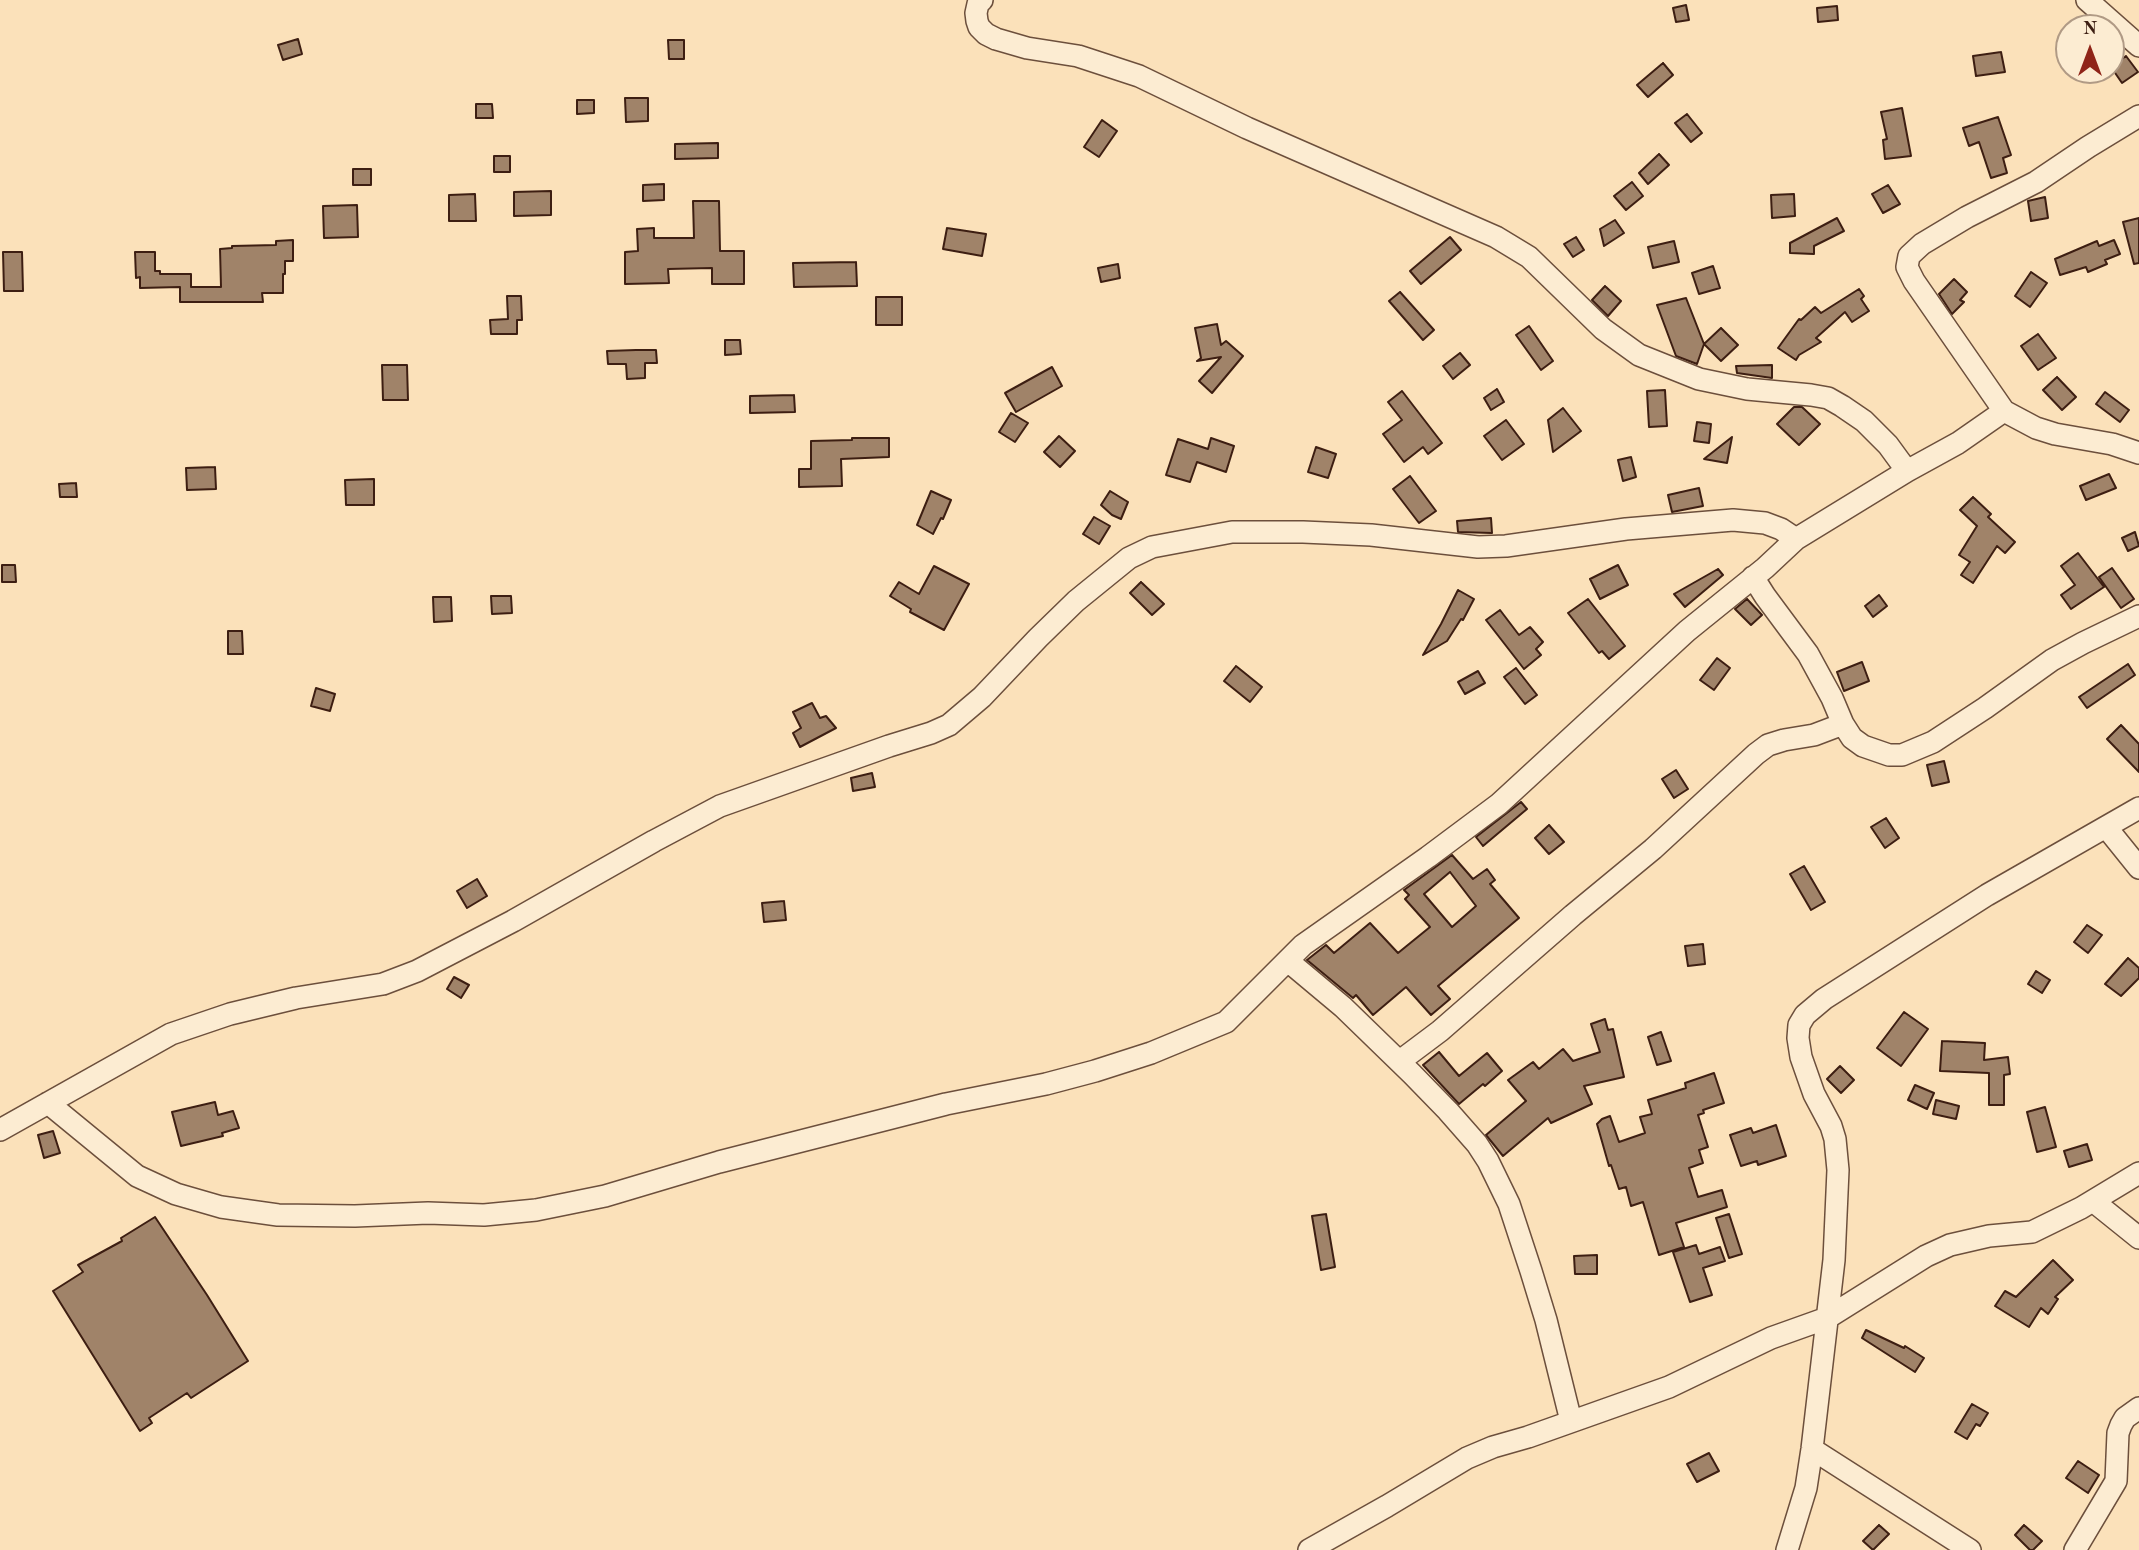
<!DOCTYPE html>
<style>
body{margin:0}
#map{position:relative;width:2139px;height:1550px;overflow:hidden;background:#fbe1ba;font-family:"Old Standard TT",serif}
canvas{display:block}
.north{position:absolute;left:2055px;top:14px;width:70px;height:70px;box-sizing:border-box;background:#fcecd2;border:2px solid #b09a85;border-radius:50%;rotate:0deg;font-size:19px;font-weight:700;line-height:28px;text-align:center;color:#3d1e12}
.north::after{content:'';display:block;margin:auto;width:24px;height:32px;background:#8f2418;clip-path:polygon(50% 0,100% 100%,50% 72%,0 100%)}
</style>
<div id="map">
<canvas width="2139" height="1550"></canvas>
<div class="north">N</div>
</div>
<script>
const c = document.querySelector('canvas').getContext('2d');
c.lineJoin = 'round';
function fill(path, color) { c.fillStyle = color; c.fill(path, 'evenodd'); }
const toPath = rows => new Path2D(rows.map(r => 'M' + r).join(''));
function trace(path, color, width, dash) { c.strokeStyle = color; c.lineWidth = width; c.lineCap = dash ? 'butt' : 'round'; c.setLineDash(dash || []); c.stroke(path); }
const building = toPath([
 [1686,5,1689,20,1676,22,1673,8,1686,5],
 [1837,6,1838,20,1818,22,1817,8,1837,6],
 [298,39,302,54,283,60,278,45,298,39],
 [668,40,684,40,684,59,669,59,668,40],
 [2001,52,2005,72,1976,76,1973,56,2001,52],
 [2126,56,2138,72,2122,83,2111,67,2126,56],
 [1663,63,1673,75,1648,97,1637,85,1663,63],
 [625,98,648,98,648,121,626,122,625,98],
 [577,100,594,100,594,113,577,114,577,100],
 [476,104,492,104,493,118,476,118,476,104],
 [1902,108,1911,156,1885,159,1883,140,1887,139,1881,112,1902,108],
 [1687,114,1702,133,1691,142,1675,123,1687,114],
 [1998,117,2011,155,2003,158,2007,173,1991,178,1979,142,1969,146,1963,128,1998,117],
 [1102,120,1117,131,1099,157,1084,147,1102,120],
 [718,143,718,158,675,159,675,144,718,143],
 [1659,154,1669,165,1648,184,1639,173,1659,154],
 [494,156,510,156,510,172,494,172,494,156],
 [353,169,371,169,371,185,353,185,353,169],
 [1632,182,1643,196,1626,210,1614,196,1632,182],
 [664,184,664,200,643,201,643,185,664,184],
 [1888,185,1900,204,1883,213,1872,194,1888,185],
 [551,191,551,215,514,216,514,192,551,191],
 [475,194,476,221,449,221,449,195,475,194],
 [1794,194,1795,216,1772,218,1771,195,1794,194],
 [2045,197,2048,218,2031,221,2028,201,2045,197],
 [693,201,719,201,720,251,744,251,744,284,712,284,712,268,668,269,669,283,625,284,625,252,638,251,637,229,654,228,654,238,694,238,693,201],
 [357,205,358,237,324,238,323,206,357,205],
 [1837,218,1844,231,1814,246,1814,254,1790,253,1790,243,1837,218],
 [2139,218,2139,263,2134,264,2123,222,2139,218],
 [1615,220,1624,233,1604,246,1600,229,1615,220],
 [947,228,986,234,982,256,943,249,947,228],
 [1450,237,1461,250,1421,284,1410,271,1450,237],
 [1576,237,1584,250,1573,257,1564,244,1576,237],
 [293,240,293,261,285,261,285,274,283,274,283,293,262,293,263,302,180,302,180,287,140,288,140,277,136,278,135,252,155,252,155,271,160,271,160,274,191,274,191,287,221,287,220,249,232,248,232,246,276,245,276,241,293,240],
 [2114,240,2120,254,2105,260,2107,264,2088,272,2086,267,2060,275,2055,259,2097,241,2099,246,2114,240],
 [1674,241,1679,262,1653,268,1648,247,1674,241],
 [3,252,22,252,23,291,4,291,3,252],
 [856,262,857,286,794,287,793,263,856,262],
 [1118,264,1120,278,1101,282,1098,268,1118,264],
 [1713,266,1720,288,1699,294,1692,273,1713,266],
 [2031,272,2047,283,2030,307,2015,296,2031,272],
 [1954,279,1967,292,1960,300,1964,302,1952,314,1939,294,1954,279],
 [1605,286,1621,301,1608,316,1592,300,1605,286],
 [1859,289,1864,296,1861,299,1869,311,1852,322,1845,312,1816,338,1821,342,1799,355,1796,360,1778,348,1799,319,1801,320,1815,307,1821,313,1859,289],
 [1400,292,1434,330,1423,340,1389,301,1400,292],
 [507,296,521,296,522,320,517,320,517,334,491,334,490,320,508,319,507,296],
 [876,297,902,297,902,325,876,325,876,297],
 [1686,298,1704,344,1697,364,1676,356,1657,305,1686,298],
 [1217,324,1221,345,1226,341,1243,356,1212,393,1199,381,1221,357,1197,361,1201,358,1195,328,1217,324],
 [1529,326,1553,361,1541,370,1516,335,1529,326],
 [1721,328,1738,345,1721,361,1704,344,1721,328],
 [2038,334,2056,358,2038,370,2021,346,2038,334],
 [725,340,740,340,741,354,725,355,725,340],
 [636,350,656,350,657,363,645,363,645,378,627,379,626,364,608,364,607,351,636,350],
 [1460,353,1470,365,1453,379,1443,366,1460,353],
 [382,365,407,365,408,400,383,400,382,365],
 [1772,365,1772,378,1737,373,1736,366,1772,365],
 [1052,367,1062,386,1016,412,1005,393,1052,367],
 [2057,377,2076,397,2062,410,2043,390,2057,377],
 [1497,389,1504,402,1491,410,1484,398,1497,389],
 [1665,390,1667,426,1649,427,1647,391,1665,390],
 [1402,391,1442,443,1428,454,1423,447,1404,462,1383,434,1402,420,1388,402,1402,391],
 [2105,392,2129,410,2120,422,2096,404,2105,392],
 [794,395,795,412,750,413,750,396,794,395],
 [1794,407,1802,407,1820,424,1799,445,1777,424,1794,407],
 [1563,408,1581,431,1553,452,1548,420,1563,408],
 [1011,413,1028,423,1015,442,999,432,1011,413],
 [1506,420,1524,444,1502,460,1484,436,1506,420],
 [1697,422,1711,424,1709,443,1694,441,1697,422],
 [1059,436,1075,451,1060,467,1044,452,1059,436],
 [1732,437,1727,463,1704,459,1732,437],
 [852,438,889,438,889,457,841,459,842,486,799,487,799,469,811,469,811,441,852,440,852,438],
 [1211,438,1234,446,1226,472,1197,462,1190,482,1166,475,1178,439,1208,449,1211,438],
 [1316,447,1336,454,1328,478,1308,472,1316,447],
 [1631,457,1636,477,1623,481,1618,460,1631,457],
 [215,467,216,489,187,490,186,468,215,467],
 [2109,474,2116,488,2086,500,2080,486,2109,474],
 [1410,476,1436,511,1419,523,1393,489,1410,476],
 [374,479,374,505,346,505,345,480,374,479],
 [76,483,77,497,60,497,59,484,76,483],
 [1699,488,1703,506,1672,512,1668,495,1699,488],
 [931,491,951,500,943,519,941,518,933,534,917,525,931,491],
 [1110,491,1128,502,1121,519,1112,515,1101,505,1110,491],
 [1973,497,1991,514,1988,517,2015,542,2005,553,1997,546,1973,583,1961,575,1970,562,1959,555,1977,526,1960,510,1973,497],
 [1094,517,1110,526,1099,544,1083,534,1094,517],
 [1491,518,1492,533,1458,532,1457,521,1491,518],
 [2135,532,2139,546,2128,551,2122,538,2135,532],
 [2078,553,2104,587,2071,609,2061,595,2075,585,2061,566,2078,553],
 [2,565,15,565,16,582,2,582,2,565],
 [1618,565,1628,585,1600,599,1590,579,1618,565],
 [934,566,969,584,944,630,910,612,911,609,890,596,899,582,919,594,934,566],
 [2112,568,2134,599,2121,608,2099,577,2112,568],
 [1718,569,1723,575,1685,607,1674,594,1718,569],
 [1141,582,1164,604,1152,615,1130,593,1141,582],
 [1458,590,1474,599,1463,620,1461,619,1447,641,1423,655,1441,624,1458,590],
 [1879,595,1887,606,1873,617,1865,606,1879,595],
 [491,596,511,596,512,613,492,614,491,596],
 [433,597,451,597,452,621,434,622,433,597],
 [1588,599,1625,646,1609,659,1602,651,1599,653,1568,613,1588,599],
 [1747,599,1762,615,1751,625,1735,609,1747,599],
 [1500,610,1519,635,1530,627,1543,642,1536,649,1541,655,1524,669,1486,620,1500,610],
 [228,631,242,631,243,654,228,654,228,631],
 [1717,658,1730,668,1714,690,1700,680,1717,658],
 [1862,662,1869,681,1844,691,1837,672,1862,662],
 [2128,664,2135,675,2087,708,2079,697,2128,664],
 [1236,666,1262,687,1250,702,1224,681,1236,666],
 [1516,668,1537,695,1525,704,1504,677,1516,668],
 [1478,671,1485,683,1465,694,1458,682,1478,671],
 [316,688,335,694,330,711,311,706,316,688],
 [812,703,820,718,826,716,836,728,800,747,793,733,801,728,793,712,812,703],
 [2121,725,2139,744,2139,772,2107,739,2121,725],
 [1944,761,1949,782,1932,786,1927,765,1944,761],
 [1676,770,1688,789,1674,798,1662,779,1676,770],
 [872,773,875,787,853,791,851,778,872,773],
 [1521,802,1527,809,1483,846,1476,837,1521,802],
 [1886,818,1899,838,1885,848,1871,827,1886,818],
 [1549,825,1564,842,1549,854,1535,838,1549,825],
 [1452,855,1473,879,1487,869,1495,880,1490,884,1519,918,1438,986,1450,999,1431,1015,1406,987,1373,1015,1356,995,1353,998,1307,960,1326,945,1334,953,1370,923,1398,953,1430,927,1405,899,1409,895,1404,890,1452,855],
 [1450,872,1476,906,1452,927,1424,894,1450,872],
 [1804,866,1825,902,1811,910,1790,874,1804,866],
 [477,879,487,896,467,908,457,891,477,879],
 [784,901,786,920,764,922,762,903,784,901],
 [2087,925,2102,935,2088,953,2074,942,2087,925],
 [1703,944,1705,964,1688,966,1685,946,1703,944],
 [2128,958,2139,968,2139,978,2121,996,2105,984,2128,958],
 [2036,971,2050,980,2042,993,2028,984,2036,971],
 [454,977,469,985,461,998,447,989,454,977],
 [1904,1012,1928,1029,1901,1066,1877,1048,1904,1012],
 [1605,1019,1608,1030,1613,1029,1624,1077,1584,1086,1592,1104,1551,1123,1548,1118,1503,1156,1486,1135,1526,1101,1508,1080,1533,1062,1539,1069,1563,1049,1573,1061,1600,1052,1591,1024,1605,1019],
 [1661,1032,1671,1061,1657,1065,1648,1037,1661,1032],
 [1942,1041,1985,1043,1984,1060,2008,1057,2010,1074,2004,1075,2004,1105,1989,1105,1989,1073,1940,1071,1942,1041],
 [1439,1052,1459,1076,1487,1053,1502,1071,1485,1086,1483,1084,1459,1104,1423,1065,1439,1052],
 [1840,1066,1854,1080,1841,1093,1827,1079,1840,1066],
 [1714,1073,1724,1103,1703,1110,1704,1113,1698,1115,1708,1147,1699,1150,1703,1163,1689,1168,1698,1197,1722,1190,1727,1207,1676,1223,1684,1247,1659,1255,1643,1202,1631,1206,1626,1187,1619,1189,1611,1165,1609,1166,1597,1124,1602,1119,1610,1116,1619,1142,1645,1133,1640,1117,1652,1114,1648,1100,1686,1088,1685,1083,1714,1073],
 [1915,1085,1934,1093,1927,1109,1908,1100,1915,1085],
 [1936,1100,1959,1106,1956,1119,1933,1114,1936,1100],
 [215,1102,218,1115,233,1111,239,1128,222,1133,223,1136,181,1146,172,1112,215,1102],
 [2045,1107,2056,1147,2037,1152,2027,1112,2045,1107],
 [1776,1125,1786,1156,1758,1165,1757,1161,1741,1166,1730,1135,1751,1128,1753,1133,1776,1125],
 [53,1131,60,1153,44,1158,38,1135,53,1131],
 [2087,1144,2092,1160,2069,1167,2064,1151,2087,1144],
 [1326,1214,1335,1267,1321,1270,1312,1216,1326,1214],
 [1729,1214,1742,1254,1729,1258,1716,1218,1729,1214],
 [155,1217,207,1295,248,1361,191,1398,187,1393,149,1418,152,1423,140,1431,53,1291,83,1272,78,1265,122,1241,121,1238,155,1217],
 [1696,1245,1699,1254,1720,1247,1725,1261,1703,1268,1712,1295,1690,1302,1673,1252,1696,1245],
 [1597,1255,1597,1274,1575,1274,1574,1256,1597,1255],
 [2053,1260,2073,1280,2055,1297,2058,1299,2048,1314,2041,1308,2029,1327,1995,1306,2005,1291,2016,1297,2053,1260],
 [1866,1330,1904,1348,1905,1346,1924,1358,1915,1372,1862,1338,1866,1330],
 [1972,1404,1988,1413,1980,1426,1976,1424,1967,1439,1955,1432,1972,1404],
 [1709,1453,1719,1471,1697,1482,1687,1464,1709,1453],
 [2078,1461,2099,1475,2088,1493,2066,1478,2078,1461],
 [1879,1525,1889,1534,1873,1550,1863,1541,1879,1525],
 [2024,1525,2042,1541,2033,1550,2030,1550,2015,1535,2024,1525]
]);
fill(building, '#a08369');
trace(building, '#3d1e12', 2);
const minor = toPath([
 [982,0,978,4,976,13,977,21,979,27,986,34,996,39,1027,48,1078,56,1139,76,1247,128,1496,237,1529,257,1603,329,1639,355,1699,379,1747,389,1811,395,1828,398,1842,406,1864,421,1888,445,1907,471],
 [2087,0,2139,46],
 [2004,411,1914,281,1907,267,1909,256,1922,244,1967,217,2036,182,2088,147,2139,116],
 [1753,577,1765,596,1808,654,1832,698,1843,724,1852,738,1863,746,1889,755,1902,755,1933,742,1985,708,2052,660,2083,643,2139,616],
 [2106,827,2139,868],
 [1288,961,1343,1007,1412,1074,1448,1111,1477,1144,1488,1161,1509,1204,1531,1271,1546,1320,1571,1421],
 [1400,1061,1440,1031,1573,915,1653,849,1756,754,1768,745,1784,740,1814,735,1843,724],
 [48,1103,137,1176,176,1194,221,1207,278,1215,355,1216,428,1213,484,1215,536,1210,605,1196,719,1162,946,1104,1046,1084,1095,1071,1151,1053,1226,1022,1303,945,1428,857,1499,804,1687,631,1765,568,1796,539,1907,471,1958,443,2004,411,2036,428,2055,434,2112,444,2139,453],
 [0,1130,171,1034,230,1014,296,998,383,984,417,971,513,921,654,841,720,806,889,746,931,733,949,725,982,697,1038,638,1076,601,1129,558,1152,547,1232,532,1303,532,1371,535,1478,547,1506,546,1626,529,1733,520,1765,523,1781,529,1796,539],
 [2093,1201,2139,1238],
 [1812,1449,1970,1550],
 [1309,1550,1387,1506,1467,1458,1493,1447,1528,1437,1669,1387,1771,1338,1827,1318,1926,1256,1950,1245,1989,1236,2032,1232,2081,1208,2139,1173],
 [1787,1550,1806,1488,1812,1449,1834,1260,1838,1170,1835,1139,1831,1126,1814,1094,1801,1057,1798,1038,1799,1025,1805,1015,1824,999,1987,895,2139,808],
 [2075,1550,2116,1481,2118,1433,2121,1425,2125,1418,2139,1408]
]);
trace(minor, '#6c4f3c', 24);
trace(minor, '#fcecd2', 21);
</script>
